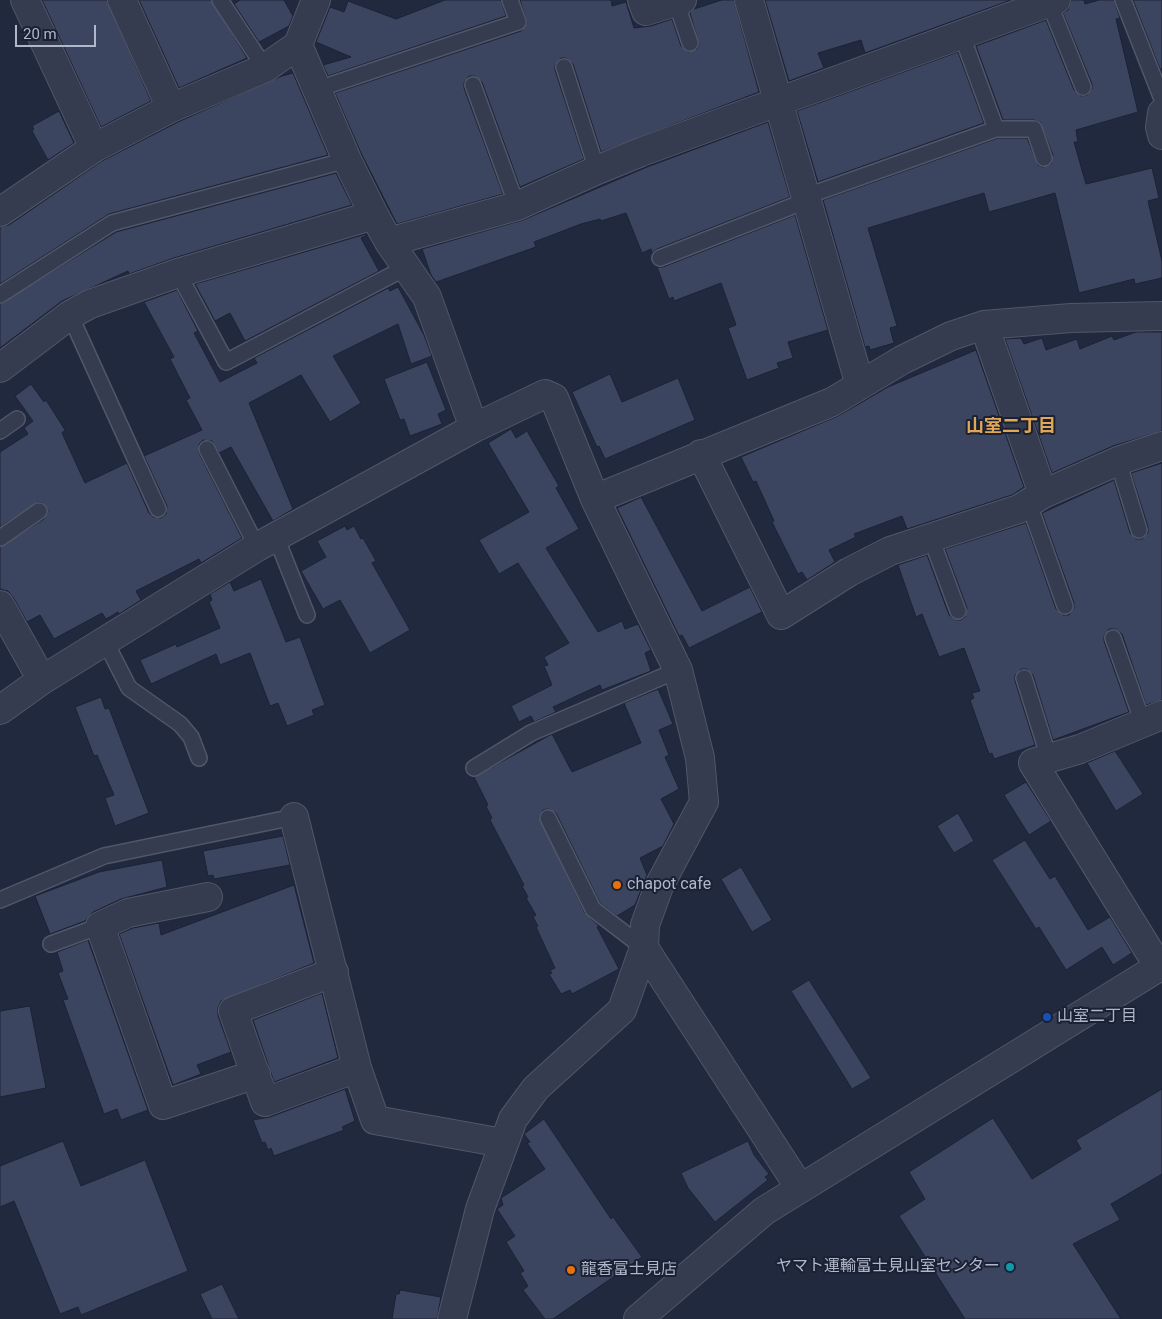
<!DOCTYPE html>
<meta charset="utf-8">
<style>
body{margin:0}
#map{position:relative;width:1162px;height:1319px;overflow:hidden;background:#21293f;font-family:Roboto,sans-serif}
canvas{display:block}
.scale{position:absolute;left:15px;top:25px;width:81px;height:22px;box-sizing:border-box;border:2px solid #b1b7ca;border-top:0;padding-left:6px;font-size:15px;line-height:18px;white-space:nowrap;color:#b1b7ca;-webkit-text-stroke:4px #1a2134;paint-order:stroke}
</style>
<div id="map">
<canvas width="1162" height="1319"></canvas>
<div class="scale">20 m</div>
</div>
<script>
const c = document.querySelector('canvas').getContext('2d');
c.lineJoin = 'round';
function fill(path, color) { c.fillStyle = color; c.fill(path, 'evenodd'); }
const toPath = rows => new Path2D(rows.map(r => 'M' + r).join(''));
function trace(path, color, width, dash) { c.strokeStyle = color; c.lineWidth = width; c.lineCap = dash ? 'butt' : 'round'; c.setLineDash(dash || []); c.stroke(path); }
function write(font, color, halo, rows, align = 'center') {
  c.font = font + ' Roboto,"Noto Sans JP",sans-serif'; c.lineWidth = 4; c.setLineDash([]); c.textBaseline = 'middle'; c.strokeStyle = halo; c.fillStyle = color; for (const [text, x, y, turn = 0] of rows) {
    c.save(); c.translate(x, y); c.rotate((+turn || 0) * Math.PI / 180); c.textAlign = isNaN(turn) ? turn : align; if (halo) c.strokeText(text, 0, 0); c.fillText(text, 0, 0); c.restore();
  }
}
const building = toPath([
 [42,0,107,0,151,101,101,127,42,0],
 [139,0,211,0,247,58,179,88,139,0],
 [240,0,284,0,293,16,289,26,259,42,234,4,240,0],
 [445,0,501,0,506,16,328,76,323,65,351,57,316,42,330,7,344,12,348,1,396,19,445,0],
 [520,0,611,0,612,6,626,2,634,28,651,26,672,19,681,46,689,52,697,49,699,44,690,13,694,9,722,0,734,0,759,92,601,152,573,64,566,58,561,58,555,65,555,70,584,159,520,187,482,82,475,76,469,76,464,83,464,88,503,194,397,224,361,153,335,93,521,31,527,23,520,0],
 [765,0,1011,0,865,53,861,40,818,53,824,68,789,81,765,0],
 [1071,0,1084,0,1085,4,1099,0,1114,0,1120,18,1116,19,1138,112,1076,130,1078,142,1074,142,1086,184,1152,168,1159,198,1148,201,1162,261,1162,278,1135,284,1134,279,1079,293,1055,193,989,212,984,193,868,228,897,326,890,328,894,343,870,350,869,346,865,347,823,200,998,138,1027,138,1038,165,1043,167,1051,164,1053,155,1040,122,1034,120,1003,120,976,46,1046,20,1074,90,1081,96,1087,95,1092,89,1092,84,1063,13,1068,10,1071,0],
 [1133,0,1162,0,1162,69,1160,69,1133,0],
 [958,52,984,123,818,182,797,111,958,52],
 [293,73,328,155,109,214,0,284,0,227,9,225,102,161,178,122,279,77,293,73],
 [59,111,74,143,48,160,32,131,34,129,32,126,59,111],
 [768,122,790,197,657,249,652,253,651,249,642,253,626,213,601,221,600,219,581,224,534,242,536,247,436,282,431,275,422,249,523,220,647,167,768,122],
 [336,173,352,205,174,258,129,274,128,271,62,301,0,348,0,304,116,232,336,173],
 [795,215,828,330,788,342,793,358,777,363,779,368,747,380,728,328,736,325,721,283,674,301,673,297,669,299,657,267,663,267,795,215],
 [366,234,367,235,361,238,379,271,245,341,230,313,215,321,195,284,366,234],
 [398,287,424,335,432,356,411,364,398,324,333,356,361,403,330,422,301,375,249,403,293,509,273,521,231,447,219,453,212,441,203,440,199,444,199,453,242,538,201,563,199,559,136,591,141,600,119,614,118,612,106,619,102,613,54,639,40,615,27,622,13,597,8,591,0,589,0,547,44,519,48,511,43,503,38,502,0,527,0,452,28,434,24,428,33,421,15,396,31,384,44,402,46,400,65,430,62,433,85,483,127,463,149,513,153,517,161,518,166,514,167,506,144,456,202,430,186,400,190,398,170,359,174,357,144,302,177,290,198,331,194,333,220,382,257,363,254,358,388,288,390,291,398,287],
 [1136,332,1162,332,1162,431,1113,446,1052,473,1005,339,1021,338,1024,344,1042,338,1046,350,1077,339,1080,349,1112,336,1114,340,1136,332],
 [976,350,1024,487,1012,495,907,529,902,516,854,534,856,537,829,550,835,562,807,580,802,572,798,574,772,522,774,521,756,481,753,482,741,457,838,416,888,387,976,350],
 [427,362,446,410,438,414,442,424,410,436,404,419,400,420,384,379,427,362],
 [610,374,622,402,678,378,695,420,605,459,599,446,597,447,572,392,610,374],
 [511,429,516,438,527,431,559,486,556,488,579,529,546,548,598,632,622,621,625,629,638,624,651,650,645,653,651,671,602,690,600,685,553,707,556,712,534,722,531,716,519,722,511,706,552,685,544,666,548,665,544,657,569,643,518,563,499,574,479,540,529,512,488,443,511,429],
 [1162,463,1162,700,1146,705,1122,634,1115,629,1109,629,1104,636,1104,641,1129,712,1053,740,1033,675,1027,669,1021,669,1015,675,1015,681,1035,745,994,759,992,753,989,754,970,700,974,698,972,693,980,691,964,648,939,657,922,614,916,617,898,565,927,555,949,615,956,620,961,620,965,617,967,608,945,549,1026,523,1056,609,1063,615,1069,615,1074,608,1074,603,1042,513,1114,480,1130,533,1136,539,1142,539,1148,533,1148,527,1131,473,1162,463],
 [641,497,702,611,750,587,762,612,689,648,682,635,679,636,617,508,641,497],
 [345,526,347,530,354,526,361,539,363,538,376,561,372,563,410,630,370,653,340,600,323,609,301,571,326,557,317,541,345,526],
 [261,579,286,642,300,637,325,705,312,710,314,715,287,726,278,703,270,706,250,653,220,665,216,654,151,684,140,660,176,644,177,647,220,628,209,602,212,600,210,594,230,582,234,591,261,579],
 [658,689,673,724,659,730,669,755,665,757,679,789,661,799,674,824,663,846,640,858,647,875,635,905,617,916,600,903,556,813,548,809,543,810,539,817,585,913,599,926,597,927,619,969,572,994,570,990,561,994,549,974,552,973,550,970,555,968,536,927,538,926,533,917,536,915,526,898,528,897,522,886,524,885,490,820,492,818,486,806,488,805,474,777,552,734,572,772,641,743,624,703,658,689],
 [101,697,105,709,109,708,149,813,115,826,105,798,114,795,97,755,94,756,75,707,101,697],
 [1115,751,1143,794,1116,811,1087,763,1115,751],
 [1026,782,1051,821,1029,835,1004,795,1026,782],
 [958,813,974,841,954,853,937,826,958,813],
 [283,836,290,865,214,879,213,875,208,876,203,851,283,836],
 [1025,840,1050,879,1055,876,1088,930,1110,917,1132,953,1113,965,1102,947,1066,970,1039,927,1036,929,992,860,1025,840],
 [162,860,167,887,121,899,93,912,85,921,50,934,35,896,99,872,162,860],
 [741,867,772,920,752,932,721,879,741,867],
 [294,885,314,963,221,1001,218,1008,218,1016,231,1052,197,1065,201,1074,173,1085,119,934,133,928,159,923,161,935,294,885],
 [88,940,148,1110,121,1120,117,1109,104,1114,63,1000,68,999,58,973,63,971,57,952,88,940],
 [809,980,871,1078,852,1089,791,991,809,980],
 [322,993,338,1058,274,1082,253,1020,322,993],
 [30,1006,46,1088,0,1097,0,1011,30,1006],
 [345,1089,355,1121,342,1127,344,1130,274,1156,271,1148,268,1150,265,1142,262,1143,253,1120,270,1117,345,1089],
 [1162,1089,1162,1174,1111,1204,1120,1220,1073,1244,1121,1319,965,1319,899,1216,925,1199,909,1172,993,1118,1032,1179,1081,1149,1076,1140,1162,1089],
 [544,1119,611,1219,613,1217,642,1257,553,1319,545,1319,523,1290,528,1286,520,1273,524,1271,506,1242,515,1236,497,1209,503,1205,501,1198,545,1169,527,1143,530,1142,524,1134,544,1119],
 [63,1141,81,1186,145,1160,188,1271,81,1315,78,1307,60,1314,14,1201,0,1207,0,1166,63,1141],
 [748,1141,754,1155,769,1174,765,1177,768,1180,715,1222,688,1188,681,1173,748,1141],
 [222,1284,239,1319,212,1319,200,1294,222,1284],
 [400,1290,441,1297,437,1319,392,1319,396,1294,399,1294,400,1290]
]);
fill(building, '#3c4560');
trace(building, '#1c2336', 1);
const service = toPath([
 [220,0,265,68],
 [1048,0,1083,87],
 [1123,0,1162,99],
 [676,2,690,43],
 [564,67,597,170],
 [473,85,517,206],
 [318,89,518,22,510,0],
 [996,129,1034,129,1044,158],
 [807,196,996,129,961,33],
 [660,258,808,200],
 [178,273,226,362,407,267],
 [0,295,112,223,347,160],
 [70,315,158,509],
 [0,431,17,419],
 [207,449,257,547],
 [1118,461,1139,530],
 [1029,504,1065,606],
 [276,537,307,615],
 [0,538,39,511],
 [931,538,958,611],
 [1113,638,1143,723],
 [105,641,129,688,180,724,191,737,199,758],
 [1024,678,1049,758],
 [474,768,531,733,678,670],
 [548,818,593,909,644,948],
 [0,900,104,856,294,817],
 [51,944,100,926]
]);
const minor = toPath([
 [25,0,94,148],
 [122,0,171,108],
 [642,0,646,11,682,0],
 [749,0,860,385],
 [298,45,347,160,374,215,389,242,427,297,474,428],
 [1162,113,1160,127,1162,135],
 [0,212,94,148,171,108,265,68,298,45,316,0],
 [389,242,517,206,597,170,641,152,1056,0],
 [984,325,1043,494],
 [0,368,70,315,90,304,178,273,374,215],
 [701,454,781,615,849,572,890,551,1019,509,1043,494,1118,461,1162,446],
 [595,499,832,402,902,360,951,336,984,325,1071,318,1162,316],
 [0,605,42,680],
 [0,710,42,680,257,547,474,428,545,394,554,398,595,499,678,670,700,758,704,802,659,886,645,925,644,948,622,1010,536,1088,513,1119,480,1209,452,1319],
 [294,817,357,1068,375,1120,503,1143],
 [208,897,128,913,100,926,163,1105,256,1074],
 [644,948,800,1188],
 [1159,967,1033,763,1080,749,1162,715],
 [334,972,233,1011,265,1102,357,1068]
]);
const tertiary = toPath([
 [638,1319,764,1211,1162,965]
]);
trace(service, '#50576a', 18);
trace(minor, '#50576a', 30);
trace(tertiary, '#50576a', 30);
trace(service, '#353c4f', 15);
trace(minor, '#353c4f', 28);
trace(tertiary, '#353c4f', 28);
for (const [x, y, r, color] of [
 [617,885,5,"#e8710a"],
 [1047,1017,5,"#1a4fb4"],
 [1010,1267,5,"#0f9aa8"],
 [571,1270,5,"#e8710a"]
]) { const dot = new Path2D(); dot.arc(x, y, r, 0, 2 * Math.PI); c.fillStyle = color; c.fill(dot); trace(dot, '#1a2134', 2); }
write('16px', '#b1b7ca', '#1a2134', [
 ["chapot cafe",627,885],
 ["山室二丁目",1057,1017],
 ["ヤマト運輸富士見山室センター",1000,1267,"right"],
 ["龍香富士見店",581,1270]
], 'left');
write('bold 18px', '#e0a856', '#1a2134', [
 ["山室二丁目",1011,427]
]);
</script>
